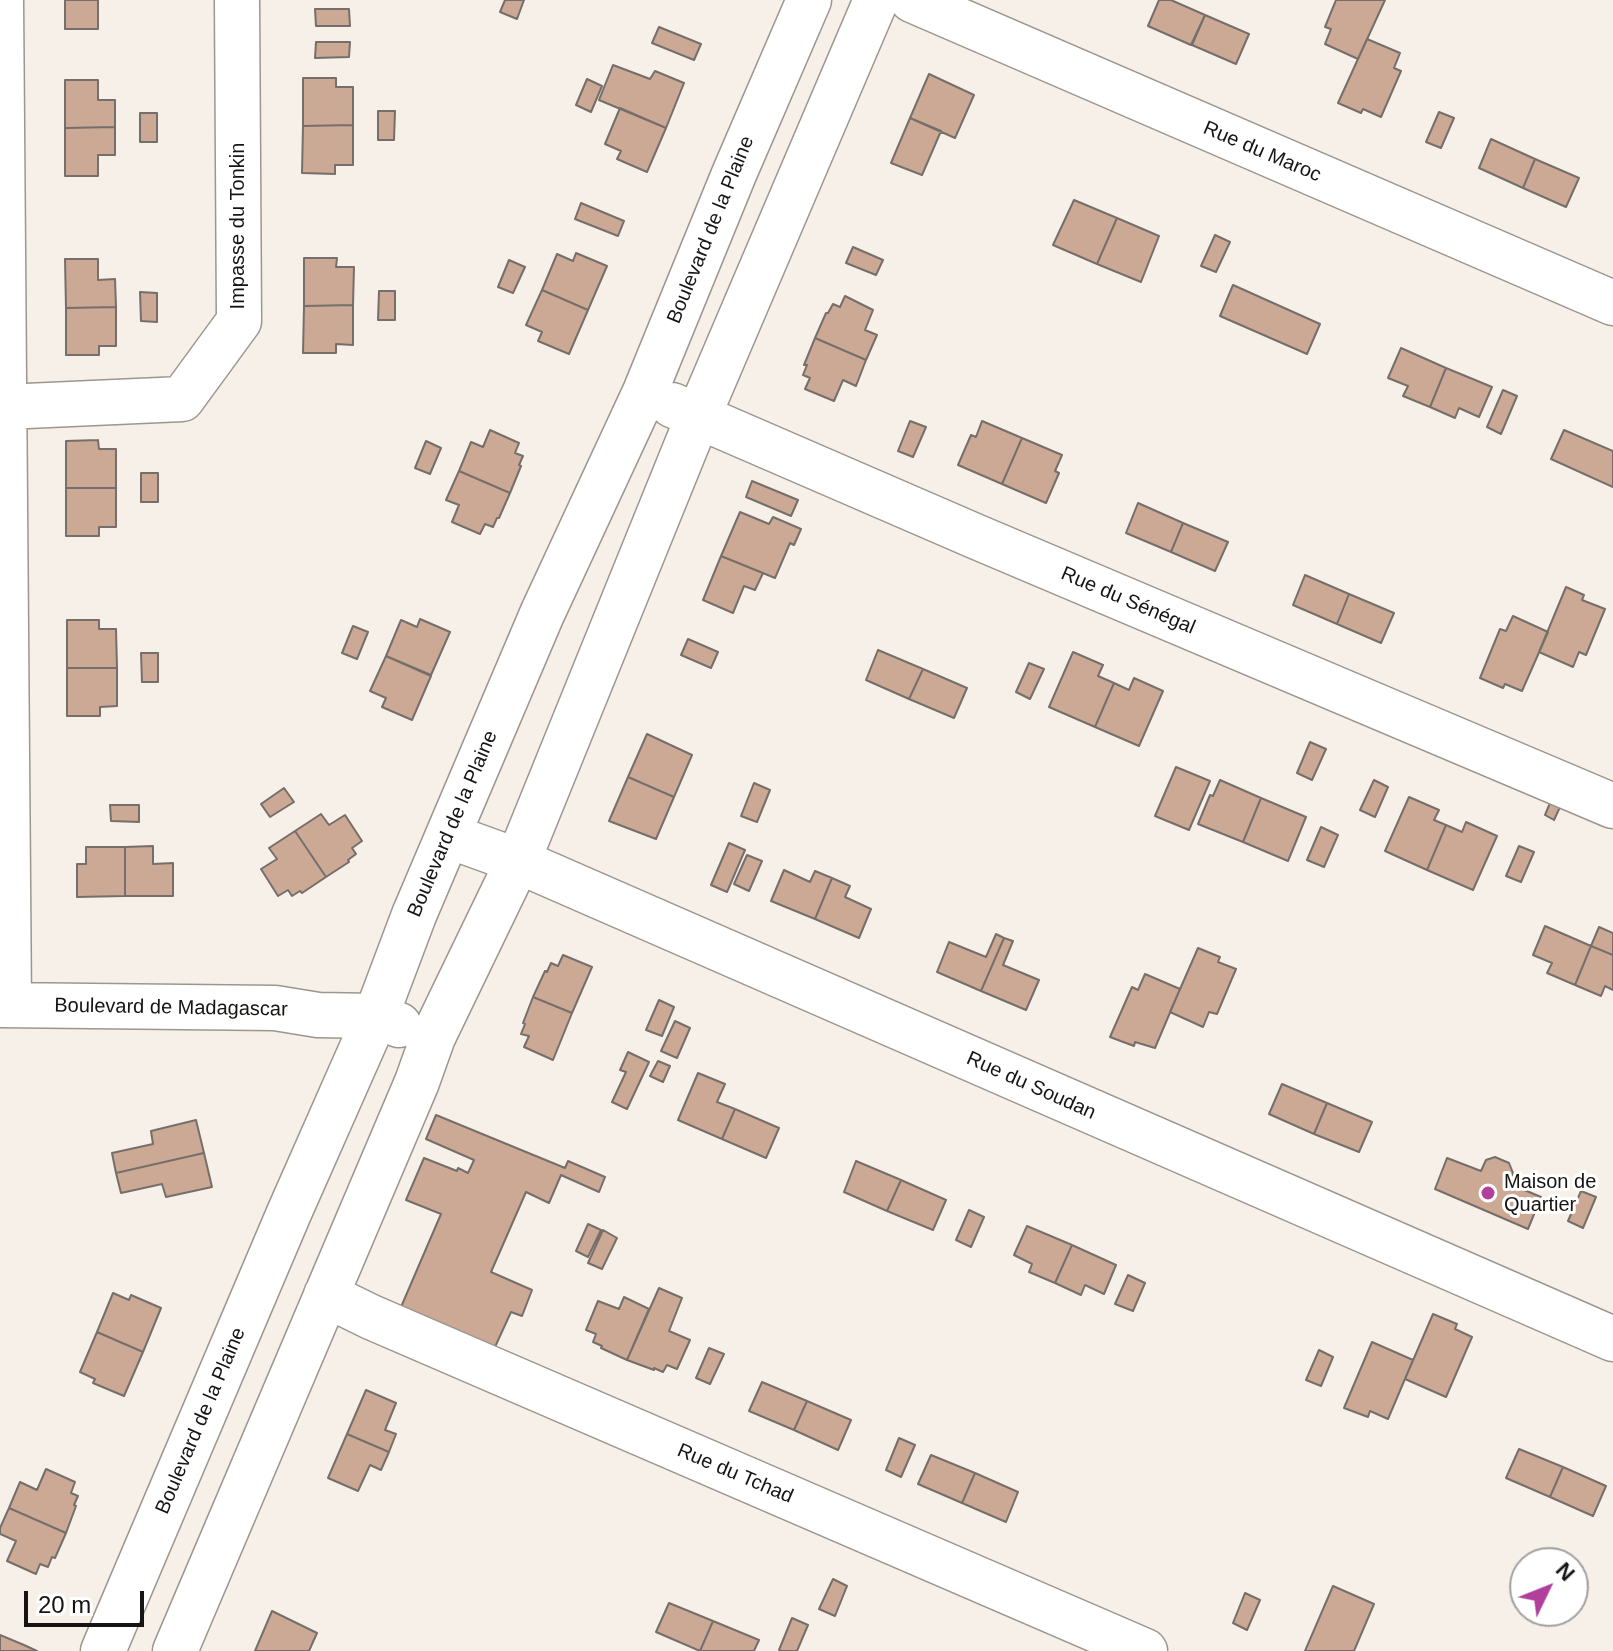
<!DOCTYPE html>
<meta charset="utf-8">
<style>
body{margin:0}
#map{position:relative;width:1613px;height:1651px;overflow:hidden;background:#f6f0e8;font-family:Arial,sans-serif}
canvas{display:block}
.north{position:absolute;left:1509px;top:1547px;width:80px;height:80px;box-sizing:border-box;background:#fff;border:2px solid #a2a1a0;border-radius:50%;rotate:47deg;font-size:22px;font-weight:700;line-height:32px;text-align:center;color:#161412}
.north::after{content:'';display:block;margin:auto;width:28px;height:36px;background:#b1409c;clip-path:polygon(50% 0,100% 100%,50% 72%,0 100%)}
.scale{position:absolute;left:24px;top:1591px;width:120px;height:36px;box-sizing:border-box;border:4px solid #161412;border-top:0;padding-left:10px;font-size:24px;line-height:28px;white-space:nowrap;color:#161412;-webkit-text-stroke:6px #fff;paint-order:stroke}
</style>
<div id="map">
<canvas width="1613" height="1651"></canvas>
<div class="north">N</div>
<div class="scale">20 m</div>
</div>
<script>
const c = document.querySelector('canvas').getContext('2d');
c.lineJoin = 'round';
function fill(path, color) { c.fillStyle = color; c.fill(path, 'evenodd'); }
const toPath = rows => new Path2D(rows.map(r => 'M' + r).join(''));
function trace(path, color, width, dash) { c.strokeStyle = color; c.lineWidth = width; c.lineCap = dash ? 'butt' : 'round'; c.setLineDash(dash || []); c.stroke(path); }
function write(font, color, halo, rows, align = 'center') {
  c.font = font + ' Arial,sans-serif'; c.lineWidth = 6; c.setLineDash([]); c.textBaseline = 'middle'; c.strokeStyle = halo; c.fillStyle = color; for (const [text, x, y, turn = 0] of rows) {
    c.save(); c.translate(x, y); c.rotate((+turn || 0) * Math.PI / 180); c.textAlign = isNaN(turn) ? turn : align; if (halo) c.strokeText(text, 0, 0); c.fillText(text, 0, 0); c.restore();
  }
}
const building = toPath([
 [65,0,98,0,98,29,65,29,65,0],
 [505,0,524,0,517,19,500,12,505,0],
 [1159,0,1171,0,1205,15,1191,45,1148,26,1159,0],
 [1336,0,1385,0,1358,59,1325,44,1331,29,1325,27,1336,0],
 [315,9,349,9,350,26,316,26,315,9],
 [1205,15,1249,34,1236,64,1192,45,1205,15],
 [659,27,701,44,694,60,652,43,659,27],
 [1367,39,1400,53,1394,68,1401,71,1381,117,1363,109,1361,113,1338,103,1367,39],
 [316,42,350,42,349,57,315,58,316,42],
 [613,65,650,79,655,71,684,83,666,128,599,100,613,65],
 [929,74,974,95,955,138,910,118,929,74],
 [303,78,336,78,336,87,353,87,353,125,303,126,303,78],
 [587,79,602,86,591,112,576,105,587,79],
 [65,80,98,80,98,100,115,100,115,127,65,128,65,80],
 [620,108,666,128,647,172,617,159,621,151,605,144,620,108],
 [378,111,395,111,394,140,378,140,378,111],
 [1439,112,1454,118,1441,148,1426,142,1439,112],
 [140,113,157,113,157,142,140,142,140,113],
 [910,118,941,131,922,175,891,163,910,118],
 [353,125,353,165,335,165,335,174,302,173,303,126,353,125],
 [115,127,115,155,98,155,98,176,65,176,65,128,115,127],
 [1491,139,1535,159,1523,188,1479,168,1491,139],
 [1535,159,1579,178,1566,207,1523,188,1535,159],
 [1074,200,1117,218,1097,264,1053,245,1074,200],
 [581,203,624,221,618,236,575,219,581,203],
 [1117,218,1159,236,1141,282,1097,264,1117,218],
 [1215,235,1230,242,1216,272,1201,266,1215,235],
 [853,247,883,260,876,275,846,263,853,247],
 [576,253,607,266,588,310,542,290,557,254,573,261,576,253],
 [304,258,337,258,336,267,354,267,353,305,304,306,304,258],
 [65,259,98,259,98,280,115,279,116,307,66,308,65,259],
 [509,260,525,267,513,293,498,287,509,260],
 [1233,285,1320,324,1307,354,1220,316,1233,285],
 [542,290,588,310,569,354,538,341,542,332,526,325,542,290],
 [379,291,395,291,395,320,378,320,379,291],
 [140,292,157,293,157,322,141,321,140,292],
 [845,296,873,310,865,330,877,335,866,360,815,338,826,313,828,313,833,304,840,307,845,296],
 [353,305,353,345,336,344,336,353,303,353,304,306,353,305],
 [116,307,116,346,99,346,99,355,66,355,66,308,116,307],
 [815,338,866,360,856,386,843,380,834,401,805,389,810,378,803,375,807,365,804,365,815,338],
 [1401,348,1446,368,1430,407,1403,396,1408,386,1388,378,1401,348],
 [1446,368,1492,387,1479,417,1459,408,1455,418,1430,407,1446,368],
 [1503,390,1517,396,1501,434,1487,427,1503,390],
 [910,421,926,427,913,457,898,451,910,421],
 [982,421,1022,438,1002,484,958,465,971,435,976,437,982,421],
 [490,430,519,443,515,453,523,456,519,465,521,466,510,493,459,471,471,442,483,447,490,430],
 [1564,430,1613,451,1613,487,1551,459,1564,430],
 [1022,438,1062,455,1055,471,1059,473,1046,503,1002,484,1022,438],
 [98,440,99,449,116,449,116,488,66,488,66,441,98,440],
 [426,441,441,448,430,474,415,468,426,441],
 [459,471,510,493,499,518,497,518,493,527,485,524,480,534,452,522,459,505,446,500,459,471],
 [141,473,158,473,158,502,141,502,141,473],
 [752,481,798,500,791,516,746,497,752,481],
 [66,488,116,488,116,527,99,527,99,536,66,536,66,488],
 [1138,503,1183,523,1171,552,1126,533,1138,503],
 [740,512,769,524,773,517,801,529,794,545,790,543,775,578,721,556,740,512],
 [1183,523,1228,542,1215,571,1171,552,1183,523],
 [721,556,763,573,755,590,744,586,733,613,703,600,721,556],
 [1305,575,1349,594,1337,624,1293,605,1305,575],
 [1566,587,1584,595,1582,600,1605,609,1586,655,1579,652,1573,667,1539,652,1566,587],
 [1349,594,1394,613,1381,643,1337,624,1349,594],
 [1513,616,1548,632,1522,691,1505,684,1503,688,1480,678,1500,629,1506,631,1513,616],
 [420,619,450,632,431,675,386,656,401,620,417,627,420,619],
 [67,620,99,620,99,629,116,629,117,668,67,668,67,620],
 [353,626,368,632,357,659,342,653,353,626],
 [688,639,718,652,711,668,681,655,688,639],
 [878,650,923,669,909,699,866,680,878,650],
 [1073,652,1103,665,1098,676,1114,683,1095,727,1049,707,1073,652],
 [141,653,158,653,158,682,142,682,141,653],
 [386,656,431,676,412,720,382,707,386,698,370,691,386,656],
 [1029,663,1044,669,1030,699,1016,692,1029,663],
 [67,668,117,668,117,706,100,707,100,716,67,716,67,668],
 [923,669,967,688,954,718,909,699,923,669],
 [1134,678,1163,691,1139,746,1095,727,1114,683,1129,690,1134,678],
 [647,734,692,755,674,797,628,777,647,734],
 [1310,742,1326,749,1312,780,1297,773,1310,742],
 [1176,767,1210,781,1189,830,1155,816,1176,767],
 [628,777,674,797,656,839,609,821,628,777],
 [1220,780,1261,798,1243,842,1198,824,1210,795,1213,796,1220,780],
 [1374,780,1388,787,1375,817,1360,810,1374,780],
 [754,783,770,790,757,822,741,816,754,783],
 [284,788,294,802,270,817,261,804,284,788],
 [1409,797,1439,810,1434,820,1446,825,1427,870,1385,851,1409,797],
 [1261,798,1306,817,1288,861,1243,842,1261,798],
 [1550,803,1560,807,1554,820,1545,815,1550,803],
 [110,805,139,805,139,822,111,821,110,805],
 [321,814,329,825,345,815,362,841,352,848,356,854,348,860,349,862,326,877,295,831,321,814],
 [1466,822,1497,836,1473,890,1427,870,1446,825,1462,832,1466,822],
 [1321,827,1338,835,1324,867,1307,860,1321,827],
 [295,831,326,877,302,893,300,891,292,896,288,890,278,896,261,869,277,859,269,848,295,831],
 [729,843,745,850,727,892,711,885,729,843],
 [153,846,153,864,173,863,173,896,125,896,125,847,153,846],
 [1519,846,1534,852,1521,882,1506,876,1519,846],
 [86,847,125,847,125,896,77,897,77,864,86,864,86,847],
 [747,855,762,861,749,891,734,884,747,855],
 [784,870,810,882,815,871,832,878,815,919,771,901,784,870],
 [832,878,850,886,845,897,871,909,859,938,815,919,832,878],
 [1545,926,1591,946,1575,985,1547,973,1552,963,1533,955,1545,926],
 [1599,927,1613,933,1613,955,1591,946,1599,927],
 [996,934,1004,938,981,991,937,972,949,942,986,957,996,934],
 [1004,938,1013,941,1003,965,1039,980,1026,1010,981,991,1004,938],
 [1591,946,1613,955,1613,990,1605,986,1601,996,1575,985,1591,946],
 [1198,948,1220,957,1218,962,1236,969,1217,1014,1209,1012,1203,1027,1170,1012,1198,948],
 [563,955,592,967,572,1013,533,997,545,971,547,972,551,963,558,966,563,955],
 [1145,974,1180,989,1155,1048,1135,1042,1134,1046,1110,1037,1132,987,1138,990,1145,974],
 [533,997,572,1013,553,1060,524,1047,529,1036,521,1034,525,1024,523,1023,533,997],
 [659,1000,674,1007,662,1036,646,1030,659,1000],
 [675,1021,690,1028,677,1058,661,1051,675,1021],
 [628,1052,649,1062,627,1109,612,1102,626,1072,620,1070,628,1052],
 [658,1061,670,1066,663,1082,650,1076,658,1061],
 [698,1073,725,1084,717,1102,735,1109,722,1139,678,1120,698,1073],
 [1282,1084,1327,1103,1314,1134,1269,1114,1282,1084],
 [1327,1103,1372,1122,1359,1152,1314,1134,1327,1103],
 [735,1109,779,1128,766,1158,722,1139,735,1109],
 [436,1115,565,1168,568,1161,605,1177,599,1192,561,1175,549,1203,526,1192,491,1272,532,1290,522,1316,511,1312,495,1347,401,1307,441,1214,406,1200,424,1158,457,1171,458,1168,468,1173,474,1160,426,1139,436,1115],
 [196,1120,204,1153,116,1173,112,1153,153,1144,151,1131,196,1120],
 [204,1153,212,1187,166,1197,162,1184,121,1193,116,1173,204,1153],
 [1495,1157,1509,1163,1513,1173,1510,1184,1541,1197,1528,1229,1435,1189,1447,1158,1481,1171,1486,1160,1495,1157],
 [856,1161,901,1180,887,1211,844,1192,856,1161],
 [901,1180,946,1200,933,1230,887,1211,901,1180],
 [1581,1191,1596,1197,1583,1228,1568,1221,1581,1191],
 [969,1210,984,1217,971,1247,956,1240,969,1210],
 [588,1224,601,1230,588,1257,576,1251,588,1224],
 [1027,1226,1072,1245,1055,1283,1029,1272,1032,1264,1014,1255,1027,1226],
 [603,1230,617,1238,602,1269,588,1263,603,1230],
 [1072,1245,1116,1265,1104,1294,1085,1285,1081,1295,1055,1283,1072,1245],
 [1128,1275,1145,1283,1133,1311,1115,1304,1128,1275],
 [659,1288,682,1298,669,1331,690,1340,677,1369,667,1365,663,1372,654,1368,654,1370,627,1360,659,1288],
 [113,1293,129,1300,131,1295,161,1308,143,1352,97,1332,113,1293],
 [624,1297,649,1309,627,1360,601,1348,602,1346,593,1342,596,1334,586,1330,598,1301,619,1309,624,1297],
 [1433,1314,1457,1324,1455,1329,1472,1337,1446,1397,1405,1379,1433,1314],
 [97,1332,143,1352,124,1396,93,1383,95,1379,80,1372,97,1332],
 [1372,1342,1413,1360,1388,1419,1370,1411,1368,1417,1344,1408,1372,1342],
 [709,1348,724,1354,710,1384,696,1378,709,1348],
 [1319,1350,1333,1357,1321,1386,1306,1380,1319,1350],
 [762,1382,807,1401,794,1430,749,1411,762,1382],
 [366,1390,396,1403,385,1430,396,1434,389,1452,347,1434,366,1390],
 [807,1401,851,1420,838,1450,794,1430,807,1401],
 [347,1434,389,1452,381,1470,370,1465,358,1491,328,1478,347,1434],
 [899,1438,915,1445,901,1477,886,1470,899,1438],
 [1519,1449,1563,1467,1550,1497,1506,1478,1519,1449],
 [931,1455,975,1473,962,1503,918,1484,931,1455],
 [1563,1467,1606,1486,1593,1516,1550,1497,1563,1467],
 [46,1469,75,1482,71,1493,78,1496,74,1505,76,1506,66,1533,9,1508,20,1482,37,1490,46,1469],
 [975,1473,1018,1492,1006,1522,962,1503,975,1473],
 [9,1508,66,1533,55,1558,52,1557,48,1567,40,1564,36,1574,7,1561,16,1541,0,1534,0,1528,9,1508],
 [833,1579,847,1586,835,1616,819,1609,833,1579],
 [1333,1586,1374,1604,1354,1651,1305,1651,1333,1586],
 [1245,1593,1260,1600,1247,1630,1233,1623,1245,1593],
 [669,1603,713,1621,700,1651,656,1632,669,1603],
 [272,1611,317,1633,309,1651,255,1651,272,1611],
 [792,1618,808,1625,797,1651,781,1651,779,1650,792,1618],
 [713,1621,759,1640,754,1651,700,1651,713,1621],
 [0,1635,24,1645,37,1651,0,1651,0,1635]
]);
fill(building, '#cba994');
trace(building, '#766e6a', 2);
const minor = toPath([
 [1,0,9,1005],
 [912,0,1613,303],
 [672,405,977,537,1613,806],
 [4,407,182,399,239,321,237,0],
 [449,836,518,861,1613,1339],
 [0,1005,275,1008,318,1015,376,1016,399,1025],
 [326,1295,371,1317,1145,1651],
 [103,1651,289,1213,376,1016,414,915,542,614,645,392,734,174,809,0],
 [175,1651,417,1082,433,1037,518,861,698,417,876,0]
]);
trace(minor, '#9c968f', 47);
trace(minor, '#fff', 44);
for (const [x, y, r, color] of [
 [1488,1193,8,"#b1409c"]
]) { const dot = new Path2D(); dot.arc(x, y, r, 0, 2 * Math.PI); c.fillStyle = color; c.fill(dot); trace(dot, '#fff', 3); }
write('20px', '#161412', '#fff', [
 ["Rue du Maroc",1262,152,23],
 ["Impasse du Tonkin",238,226,-90],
 ["Boulevard de la Plaine",711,230,-68],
 ["Rue du Sénégal",1128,601,23],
 ["Boulevard de la Plaine",453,824,-67],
 ["Boulevard de Madagascar",171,1008,1],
 ["Rue du Soudan",1031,1086,24],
 ["Boulevard de la Plaine",201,1421,-67],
 ["Rue du Tchad",735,1474,23]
]);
write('20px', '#161412', '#fff', [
 ["Maison de",1504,1182],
 ["Quartier",1504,1205]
], 'left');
</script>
